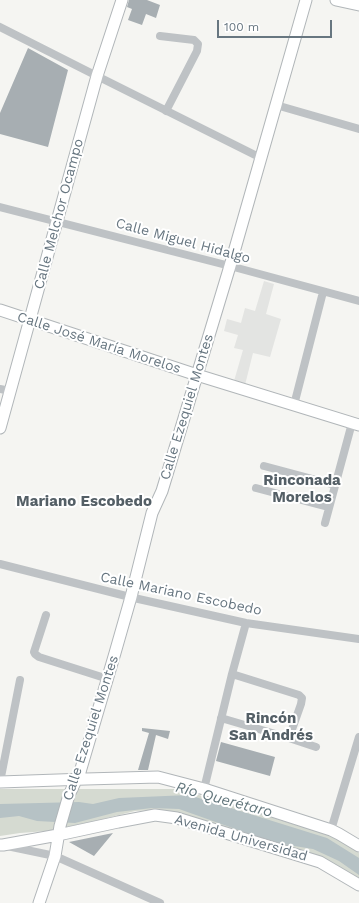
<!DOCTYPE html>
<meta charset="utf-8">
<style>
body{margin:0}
#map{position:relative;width:359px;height:903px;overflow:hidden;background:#f5f5f2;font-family:"Work Sans",sans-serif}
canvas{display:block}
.scale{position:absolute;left:217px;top:20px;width:115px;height:18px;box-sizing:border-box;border:2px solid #677680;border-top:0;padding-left:5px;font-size:12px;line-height:14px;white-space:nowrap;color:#677680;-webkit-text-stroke:3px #fff;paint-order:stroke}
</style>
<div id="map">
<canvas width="359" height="903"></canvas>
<div class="scale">100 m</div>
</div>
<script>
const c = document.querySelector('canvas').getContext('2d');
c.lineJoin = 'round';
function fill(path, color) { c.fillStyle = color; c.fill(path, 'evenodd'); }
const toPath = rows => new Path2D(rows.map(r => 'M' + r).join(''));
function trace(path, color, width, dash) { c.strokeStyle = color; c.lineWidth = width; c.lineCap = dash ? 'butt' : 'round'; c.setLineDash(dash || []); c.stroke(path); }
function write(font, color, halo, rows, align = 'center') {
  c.font = font + ' "Work Sans",sans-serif'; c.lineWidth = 4; c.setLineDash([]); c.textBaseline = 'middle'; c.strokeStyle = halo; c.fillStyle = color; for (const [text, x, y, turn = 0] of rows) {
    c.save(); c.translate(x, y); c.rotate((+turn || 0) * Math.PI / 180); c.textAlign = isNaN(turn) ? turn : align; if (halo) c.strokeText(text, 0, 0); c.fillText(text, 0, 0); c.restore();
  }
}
fill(toPath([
 [264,281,274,284,266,314,281,319,270,357,253,353,245,385,234,381,243,350,234,348,238,335,224,331,227,319,241,323,245,308,255,311]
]), '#e3e4e2');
fill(toPath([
 [0,789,180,789,335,837,359,853,359,880,321,857,259,838,156,810,135,811,91,822,47,831,20,833,0,836]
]), '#d5dad1');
fill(toPath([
 [189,795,327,838,359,858,359,875,339,861,313,849,282,844,255,836,179,809,152,808,117,812,75,823,37,821,19,816,0,818,0,804,79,802,93,804,119,798]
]), '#b6c2c5');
fill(toPath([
 [129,0,147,0,160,5,156,18,146,14,142,25,128,20,132,9,127,7],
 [28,48,68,70,48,147,0,134,0,113],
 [142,728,170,731,168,739,156,735,148,770,138,770,149,733,142,731],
 [221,742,275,757,270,776,216,761],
 [113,833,94,856,69,842]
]), '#a7aeb2');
const secondary = toPath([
 [336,0,359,5],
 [0,310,197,375,359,425],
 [0,428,97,76,122,0],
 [0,782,86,779,158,777,204,789,331,830,339,834,359,846],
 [0,845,3,845,58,835,118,822,155,815,177,818,320,862,359,885],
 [39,903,55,856,60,826,69,795,80,772,115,653,131,597,152,513,162,491,230,266,306,0]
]);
trace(secondary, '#b1b6b9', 13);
trace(toPath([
 [0,27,97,76,261,158],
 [160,36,194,40,198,44,197,51,166,111],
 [276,105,359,129],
 [0,207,230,266,359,301],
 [0,389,10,391],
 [294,405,323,292],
 [264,466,335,485],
 [256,488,328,507],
 [325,523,352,423],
 [0,564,134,598,246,623,359,639],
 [46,615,34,652,35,654,39,657,108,679],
 [232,674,299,695,302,698,301,704,289,738],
 [221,718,289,738,316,747],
 [0,782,20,680],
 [204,789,232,674,246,623],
 [331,830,359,737],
 [7,846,55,856,160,903]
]), '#bec2c5', 8);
trace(secondary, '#fff', 11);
write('14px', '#677680', '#fff', [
 ["Calle Melchor Ocampo",59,214,-75],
 ["Calle Miguel Hidalgo",183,241,15],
 ["Calle José María Morelos",99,343,18],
 ["Calle Ezequiel Montes",187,407,-73],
 ["Calle Mariano Escobedo",181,594,12],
 ["Calle Ezequiel Montes",91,728,-72],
 ["Avenida Universidad",241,838,16]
]);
write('bold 15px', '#545f66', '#fff', [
 ["Rinconada",302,481],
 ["Morelos",302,498],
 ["Mariano Escobedo",84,502],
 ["Rincón",271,719],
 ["San Andrés",271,736]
]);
write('italic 15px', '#63777d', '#fff', [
 ["Río Querétaro",224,800,15]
]);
</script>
